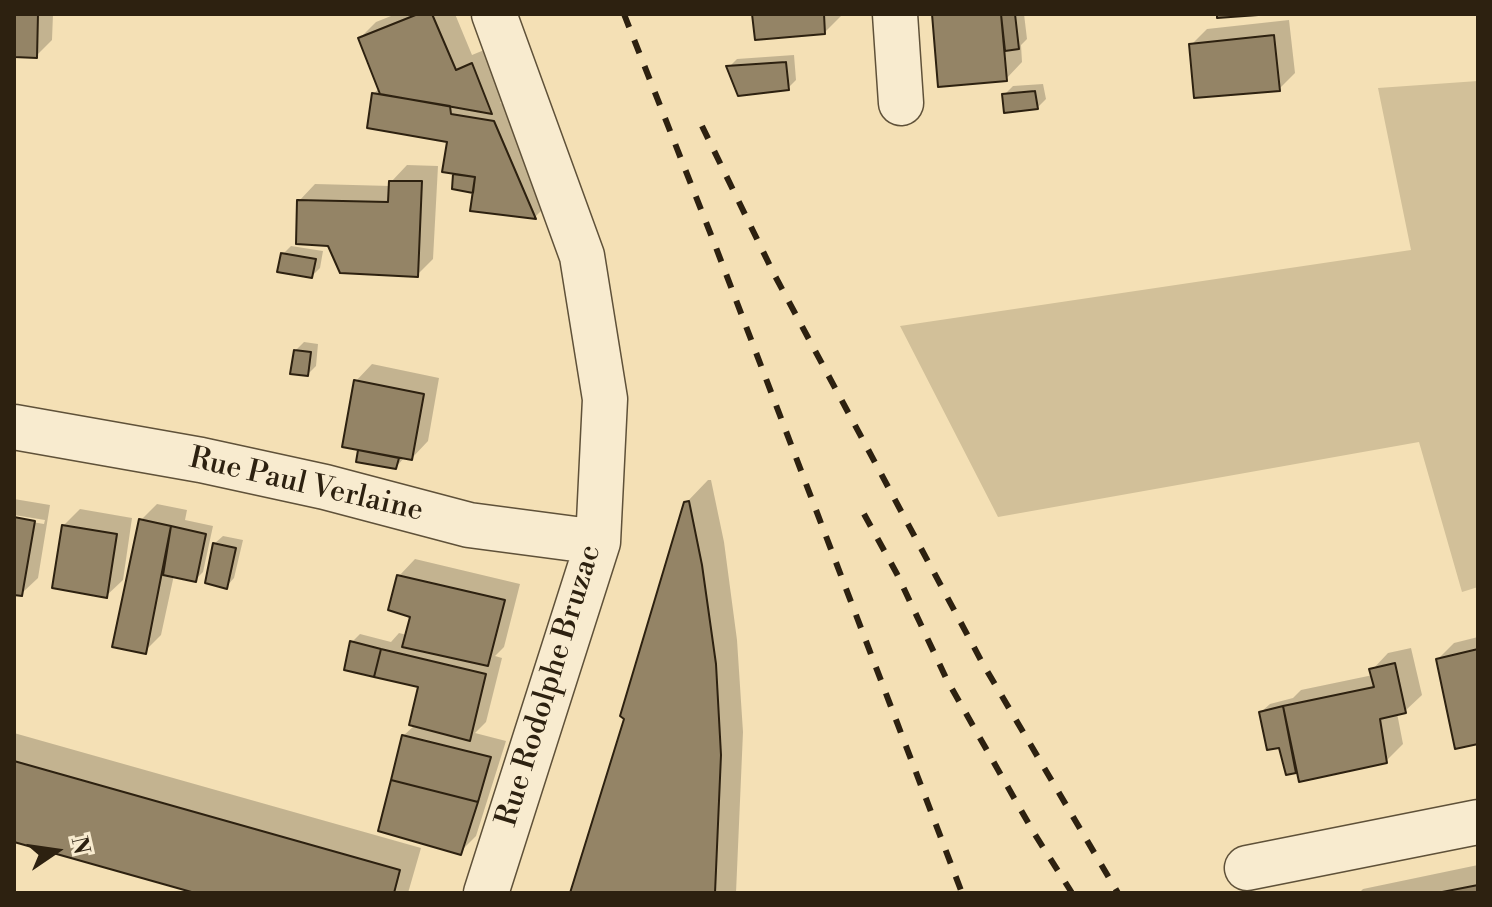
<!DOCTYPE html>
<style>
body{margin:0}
#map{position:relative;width:1492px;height:907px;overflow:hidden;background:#f4e0b5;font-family:"Libre Bodoni",serif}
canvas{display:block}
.frame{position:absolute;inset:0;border:16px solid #2d2110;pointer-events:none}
.north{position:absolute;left:16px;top:811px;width:80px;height:80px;-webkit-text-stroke:6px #f8ebcf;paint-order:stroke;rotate:77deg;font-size:22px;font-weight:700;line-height:32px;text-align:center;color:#2d2110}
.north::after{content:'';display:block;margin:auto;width:28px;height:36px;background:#2d2110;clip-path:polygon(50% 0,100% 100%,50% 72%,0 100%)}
</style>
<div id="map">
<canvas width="1492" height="907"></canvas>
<div class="frame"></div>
<div class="north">N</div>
</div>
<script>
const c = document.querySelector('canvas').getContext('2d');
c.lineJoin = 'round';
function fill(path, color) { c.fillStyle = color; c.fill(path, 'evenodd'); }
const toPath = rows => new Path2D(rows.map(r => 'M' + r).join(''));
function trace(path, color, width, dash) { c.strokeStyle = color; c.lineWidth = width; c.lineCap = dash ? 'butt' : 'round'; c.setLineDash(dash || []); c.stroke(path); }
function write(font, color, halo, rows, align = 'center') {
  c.font = font + ' "Libre Bodoni",serif'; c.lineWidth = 6; c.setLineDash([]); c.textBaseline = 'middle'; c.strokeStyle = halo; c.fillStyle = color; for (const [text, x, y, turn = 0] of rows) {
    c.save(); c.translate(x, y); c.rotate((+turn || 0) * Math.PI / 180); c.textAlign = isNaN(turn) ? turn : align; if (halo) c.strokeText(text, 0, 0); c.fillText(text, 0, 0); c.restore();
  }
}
fill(toPath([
 [1478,81,1478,587,1462,592,1419,442,998,517,900,326,1411,250,1378,88]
]), '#d2c099');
fill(toPath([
 [14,14,53,14,52,40,36,56,14,55],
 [396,14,455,14,472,55,489,48,508,95,500,103,510,105,551,201,535,217,455,175,458,172,449,141,373,94,380,88,360,38,376,22],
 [754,14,841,14,841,16,825,32],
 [934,14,1024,14,1027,39,1021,45,1022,62,1006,79],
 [1289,20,1295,73,1279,89,1191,45,1207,29],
 [794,55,796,80,788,88,729,67,737,59],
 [1043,84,1046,99,1037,108,1004,95,1013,86],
 [407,165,438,166,433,259,417,275,299,201,315,184,391,186,391,182],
 [291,246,323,251,320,268,312,276,283,254],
 [304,342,318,344,316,366,308,374,295,351],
 [372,364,439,378,428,441,412,458,404,458,396,467,360,451,362,449,356,381],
 [708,480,711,480,724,542,737,640,743,732,736,893,572,893,626,718,686,503],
 [14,499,50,505,38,578,21,594,14,593,14,519,44,524,45,520,14,515],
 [157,504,187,510,185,520,213,526,203,572,195,580,174,575,161,635,145,651,141,520],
 [80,509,132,518,123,580,106,596,63,526],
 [223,536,243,540,234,578,226,587,214,544],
 [415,559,520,584,504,647,495,656,502,658,486,722,475,733,506,741,476,836,460,852,403,736,415,725,420,685,352,642,360,634,391,642,399,633,407,635,413,616,399,576],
 [1478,637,1478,742,1438,659,1454,643],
 [1411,648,1422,695,1405,711,1397,713,1403,744,1386,761,1298,769,1295,772,1261,712,1270,704,1293,698,1301,690,1373,675,1372,670,1388,653],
 [14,733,421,848,408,893,202,893,14,840],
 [1478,865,1478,893,1359,893,1363,889]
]), '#0003');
const building = toPath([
 [14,14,38,14,37,58,14,57,14,14],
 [418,14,432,14,456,70,472,63,492,114,380,94,358,38,418,14],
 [752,14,824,14,825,34,755,40,752,14],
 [932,14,1001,14,1007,81,938,87,932,14],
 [1001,14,1015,14,1019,49,1005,51,1001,14],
 [1217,14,1272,14,1217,18,1217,14],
 [1274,35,1280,91,1194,98,1189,44,1274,35],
 [786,62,789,90,738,96,726,66,786,62],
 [1035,91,1038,109,1004,113,1002,94,1035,91],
 [372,93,450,106,451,114,494,121,536,219,470,211,475,177,442,172,447,142,367,128,372,93],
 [453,174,475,177,473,193,452,189,453,174],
 [389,181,422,181,418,277,340,273,328,246,296,244,297,200,388,202,389,181],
 [281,253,316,259,312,278,277,272,281,253],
 [294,350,311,352,308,376,290,374,294,350],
 [354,380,424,394,412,460,342,447,354,380],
 [358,450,399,458,396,469,356,462,358,450],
 [689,501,702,565,716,664,721,755,715,893,570,893,624,719,620,716,684,502,689,501],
 [14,517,35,521,22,596,14,595,14,517],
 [139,519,171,526,146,654,112,647,139,519],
 [62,525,117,534,107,598,52,588,62,525],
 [171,526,206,534,196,582,163,575,171,526],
 [213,543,236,548,227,589,205,583,213,543],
 [397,575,505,600,488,666,402,647,410,617,388,610,397,575],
 [350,641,381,649,374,677,344,670,350,641],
 [381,649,486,674,470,741,409,725,418,687,374,677,381,649],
 [1478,649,1478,744,1455,749,1436,659,1478,649],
 [1395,663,1406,713,1380,719,1387,763,1299,782,1283,706,1374,687,1369,669,1395,663],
 [1283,706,1296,773,1286,775,1279,748,1267,750,1259,712,1283,706],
 [402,735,491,757,478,802,391,780,402,735],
 [14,761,400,870,394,893,195,893,14,842,14,761],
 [391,780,478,802,461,855,378,831,391,780],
 [1478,885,1478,893,1437,893,1478,885]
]);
fill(building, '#948466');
trace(building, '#2d2110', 2);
const street = toPath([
 [895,14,901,103],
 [14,427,201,460,325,487,469,525,598,542],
 [1247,868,1478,822],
 [486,893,598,542,605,399,582,256,494,14]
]);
trace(street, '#5f5139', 47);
trace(street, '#f8ebcf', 44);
trace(toPath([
 [624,14,715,245,962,893],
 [702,126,774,274,983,664,1118,893],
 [864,514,897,574,947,680,1034,833,1072,893]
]), '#2d2110', 6, [14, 14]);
write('30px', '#2d2110', '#f8ebcf', [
 ["Rue Paul Verlaine",306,486,13],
 ["Rue Rodolphe Bruzac",550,686,-73]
]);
</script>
